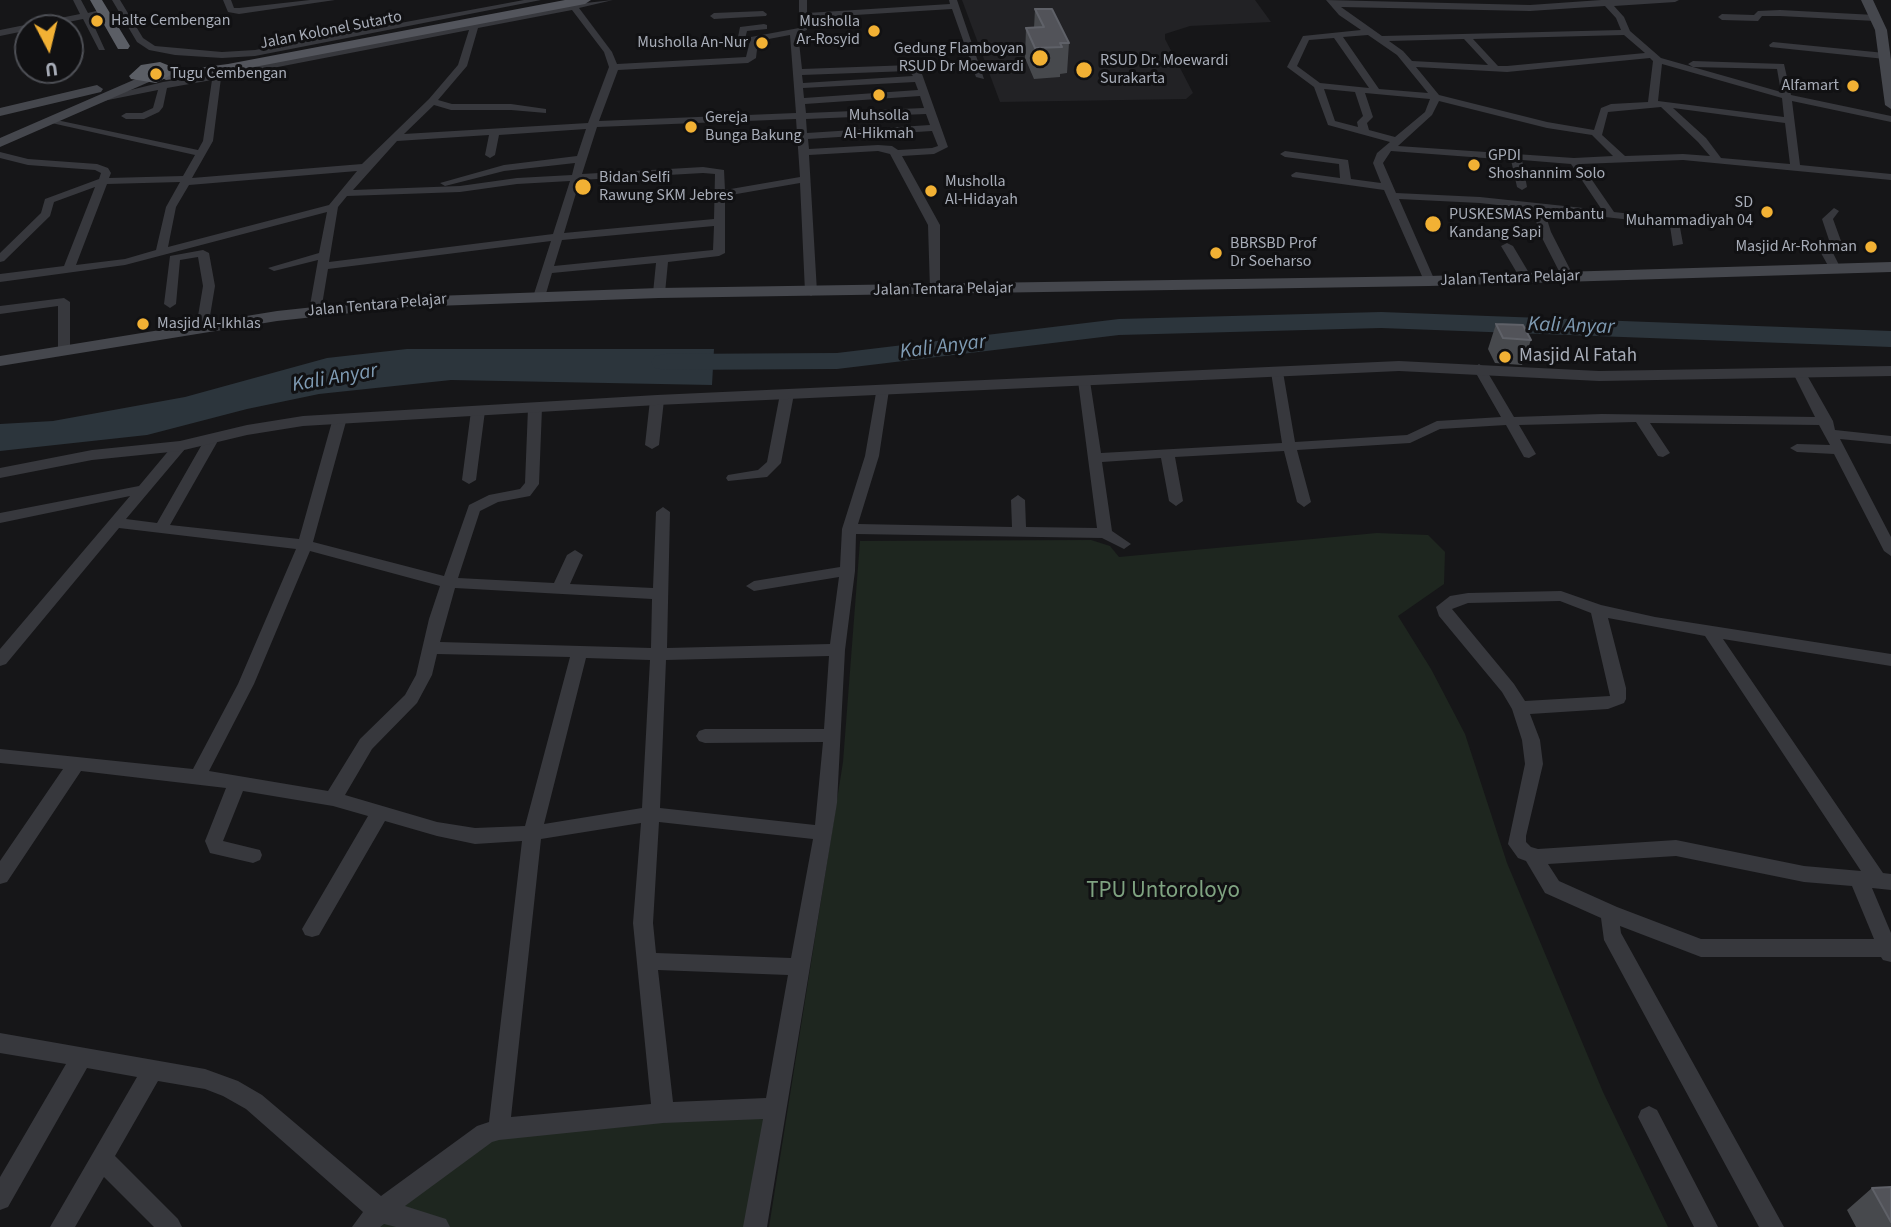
<!DOCTYPE html>
<style>
body{margin:0}
#map{position:relative;width:1891px;height:1227px;overflow:hidden;background:#161618;font-family:"Source Sans 3",sans-serif}
canvas{display:block}
.north{position:absolute;left:14px;top:14px;width:70px;height:70px;box-sizing:border-box;background:#111113;border:2px solid #4d4f55;border-radius:50%;rotate:173deg;font-size:19px;font-weight:700;line-height:28px;text-align:center;color:#a8adb8}
.north::after{content:'';display:block;margin:auto;width:24px;height:32px;background:#f2b134;clip-path:polygon(50% 0,100% 100%,50% 72%,0 100%)}
</style>
<div id="map">
<canvas width="1891" height="1227"></canvas>
<div class="north">U</div>
</div>
<script>
const c = document.querySelector('canvas').getContext('2d');
c.lineJoin = 'round';
function fill(path, color) { c.fillStyle = color; c.fill(path, 'evenodd'); }
const toPath = rows => new Path2D(rows.map(r => 'M' + r).join(''));
function trace(path, color, width, dash) { c.strokeStyle = color; c.lineWidth = width; c.lineCap = dash ? 'butt' : 'round'; c.setLineDash(dash || []); c.stroke(path); }
function write(font, color, halo, rows, align = 'center') {
  c.font = font + ' "Source Sans 3",sans-serif'; c.lineWidth = 6; c.setLineDash([]); c.textBaseline = 'middle'; c.strokeStyle = halo; c.fillStyle = color; for (const [text, x, y, turn = 0] of rows) {
    c.save(); c.translate(x, y); c.rotate((+turn || 0) * Math.PI / 180); c.textAlign = isNaN(turn) ? turn : align; if (halo) c.strokeText(text, 0, 0); c.fillText(text, 0, 0); c.restore();
  }
}
fill(toPath([
 [962,0,1255,0,1271,22,1190,26,1165,34,1165,39,1193,93,1186,99,1000,102]
]), '#222225');
fill(toPath([
 [1377,533,1428,535,1445,552,1444,584,1398,616,1431,669,1465,734,1507,863,1603,1092,1668,1227,769,1227,843,762,860,541,1091,540,1110,546,1119,557],
 [765,1114,747,1227,377,1227,495,1136]
]), '#1e261f');
fill(toPath([
 [407,349,714,349,712,385,451,380,319,394,247,409,147,435,0,451,0,424,53,421,185,397,327,358]
]), '#2c353c');
fill(toPath([
 [1381,312,1891,331,1891,347,1381,328,1119,335,837,369,665,370,655,368,651,362,655,356,665,354,837,353,1119,319,1381,312]
]), '#2c353c');
fill(toPath([
 [73,0,81,0,88,13,104,9,108,12,90,17,105,50,99,50,83,19,0,36,0,30,80,14,73,0],
 [112,0,120,0,143,38,155,46,222,52,255,50,524,0,541,0,255,56,222,58,175,55,149,50,137,42,112,0],
 [223,0,231,0,234,8,239,8,310,0,335,0,239,14,228,12,223,0],
 [571,0,576,4,613,0,579,8,612,52,617,64,746,57,751,37,799,28,799,0,807,0,807,13,950,4,949,0,957,0,984,79,976,77,952,9,807,18,807,30,798,33,802,69,911,65,922,74,948,147,934,154,902,156,940,225,940,293,936,294,930,290,928,225,890,154,878,151,809,155,817,292,811,296,805,292,800,183,725,196,725,253,719,256,668,262,665,293,659,297,653,293,656,263,552,273,545,297,539,301,535,300,533,297,551,241,328,269,321,311,319,314,311,314,309,311,318,260,274,271,268,268,319,253,327,212,125,265,0,282,0,274,64,266,95,187,54,202,50,216,4,261,0,262,0,253,41,213,45,199,99,179,101,173,95,170,28,165,0,158,0,152,28,159,97,164,108,168,111,173,109,178,183,176,195,155,47,122,47,118,198,150,203,141,212,80,167,88,163,107,159,112,144,119,126,119,121,116,126,113,142,113,153,108,158,90,103,101,98,98,163,82,213,74,213,69,218,66,221,67,222,72,468,25,467,22,471,19,476,23,568,5,567,3,571,0],
 [572,10,604,52,609,67,588,123,404,134,434,105,451,110,511,110,546,113,546,109,511,104,452,104,438,100,467,66,478,28,572,10],
 [469,30,458,65,429,99,362,164,192,178,213,141,221,78,469,30],
 [790,35,796,113,599,121,618,70,748,63,756,58,758,41,790,35],
 [909,71,913,76,803,83,802,75,909,71],
 [915,82,918,90,804,98,803,88,915,82],
 [920,96,924,108,806,113,805,104,920,96],
 [926,114,930,125,807,133,806,119,926,114],
 [796,119,800,177,725,190,724,170,703,167,582,174,597,127,796,119],
 [586,129,577,156,504,165,440,183,445,186,504,171,575,163,572,175,517,178,460,186,353,190,397,141,489,135,485,155,490,158,495,155,499,135,586,129],
 [932,131,938,146,932,148,898,150,892,146,878,145,809,149,808,139,932,131],
 [357,171,329,205,168,247,176,207,189,185,357,171],
 [703,173,715,174,714,219,564,233,580,180,703,173],
 [570,181,553,234,329,262,338,207,347,196,460,192,517,184,570,181],
 [180,182,166,207,156,250,125,259,76,265,107,184,180,182],
 [714,226,713,250,554,266,562,240,714,226],
 [1326,0,1530,5,1601,0,1679,0,1675,2,1614,6,1624,17,1630,31,1661,58,1781,92,1777,69,1693,67,1688,64,1693,61,1784,64,1791,95,1891,116,1891,122,1792,101,1800,165,1891,174,1891,180,1683,160,1581,164,1614,212,1668,218,1679,222,1683,244,1673,246,1670,226,1666,224,1544,210,1551,232,1574,277,1568,280,1562,277,1539,232,1533,209,1480,203,1399,199,1435,281,1429,285,1425,283,1384,190,1292,177,1291,175,1296,172,1340,178,1339,164,1285,157,1280,154,1285,151,1348,160,1351,179,1381,183,1373,163,1377,153,1390,142,1328,125,1314,87,1287,67,1303,36,1361,30,1339,15,1326,0],
 [1605,6,1616,18,1621,30,1382,36,1341,7,1530,11,1605,6],
 [1368,35,1397,55,1428,93,1379,89,1343,37,1368,35],
 [1624,35,1645,53,1507,66,1498,66,1473,39,1624,35],
 [1334,38,1369,88,1320,83,1297,66,1309,40,1334,38],
 [1464,39,1488,65,1412,61,1403,51,1389,41,1464,39],
 [1650,58,1653,61,1648,102,1611,104,1601,108,1594,130,1547,122,1439,95,1416,67,1507,72,1650,58],
 [1662,64,1782,98,1784,117,1658,101,1662,64],
 [1324,89,1355,92,1363,116,1357,122,1358,127,1335,121,1324,89],
 [1365,93,1430,99,1425,112,1395,137,1369,130,1367,123,1373,117,1365,93],
 [1439,101,1547,128,1592,135,1613,156,1574,158,1398,146,1432,115,1439,101],
 [1661,107,1698,142,1710,156,1683,154,1625,156,1602,135,1608,112,1661,107],
 [1673,108,1785,123,1790,164,1721,158,1706,138,1673,108],
 [1391,151,1511,160,1517,187,1522,190,1527,187,1522,160,1571,164,1602,210,1480,197,1396,193,1383,163,1391,151],
 [1780,10,1875,15,1879,18,1875,21,1780,16,1762,16,1758,21,1722,20,1718,17,1722,14,1754,15,1758,11,1780,10],
 [763,11,767,14,766,16,714,19,710,16,714,13,763,11],
 [764,24,767,25,767,29,747,31,745,39,738,37,740,27,764,24],
 [1773,42,1885,53,1889,56,1885,59,1770,47,1769,45,1773,42],
 [1834,208,1839,211,1833,219,1841,241,1833,248,1833,253,1841,269,1835,272,1831,271,1821,253,1822,247,1829,240,1822,219,1834,208],
 [1507,243,1513,246,1532,278,1530,280,1522,280,1520,278,1501,246,1507,243],
 [203,250,209,253,215,286,208,328,202,332,196,328,203,286,198,257,180,260,176,304,170,308,164,304,170,256,203,250],
 [64,298,70,302,70,350,64,354,58,350,58,306,0,314,0,306,64,298],
 [1479,364,1485,368,1514,417,1602,414,1815,417,1792,371,1793,368,1803,368,1833,421,1835,430,1891,436,1891,444,1840,439,1891,537,1891,556,1884,551,1834,454,1797,452,1790,448,1797,444,1830,445,1819,425,1650,423,1670,453,1663,457,1658,456,1636,422,1519,425,1536,454,1529,458,1524,457,1506,425,1440,429,1410,443,1297,450,1311,502,1304,507,1297,502,1284,451,1175,457,1183,501,1176,506,1169,501,1161,458,1102,462,1112,531,1131,544,1124,549,1102,538,856,534,855,571,845,650,837,803,767,1227,743,1227,763,1119,663,1123,499,1140,492,1142,405,1206,446,1219,450,1227,396,1227,384,1224,380,1227,352,1227,363,1212,246,1109,223,1096,205,1089,158,1081,115,1156,178,1219,182,1227,154,1227,104,1177,75,1227,50,1227,137,1077,87,1068,8,1207,0,1210,0,1177,66,1064,0,1053,0,1033,205,1069,238,1081,262,1095,381,1196,477,1126,489,1122,522,841,475,844,437,836,385,821,319,935,312,937,305,935,302,929,368,816,333,806,243,791,223,841,260,850,262,855,260,860,253,863,210,853,205,841,226,788,81,771,7,882,0,884,0,861,63,769,0,763,0,749,193,769,238,684,296,549,119,528,6,664,0,666,0,649,130,496,0,523,0,513,139,486,175,443,185,443,187,446,185,449,126,519,157,523,205,439,212,435,219,439,170,525,299,539,333,418,340,414,347,418,313,542,444,576,469,505,489,495,520,489,525,483,528,408,535,404,542,408,539,484,530,496,498,502,480,511,458,578,554,583,567,555,575,550,583,555,570,584,653,588,656,512,663,507,670,512,667,648,830,644,839,577,754,591,746,586,754,581,840,567,842,529,865,456,877,387,882,386,889,390,879,456,858,524,1012,527,1011,500,1018,495,1025,500,1026,527,1097,528,1078,381,1079,378,1089,378,1090,381,1101,453,1282,443,1271,372,1277,368,1283,372,1295,442,1407,435,1437,421,1501,417,1473,368,1479,364],
 [310,551,440,586,429,619,416,675,405,695,360,739,328,791,209,771,254,684,310,551],
 [455,588,652,599,651,648,440,642,455,588],
 [437,654,570,657,525,826,475,828,437,822,345,795,372,749,417,703,432,675,437,654],
 [829,656,824,729,705,729,699,731,696,736,699,741,705,743,823,742,815,825,660,808,666,660,829,656],
 [586,658,650,660,642,808,544,824,586,658],
 [659,822,813,839,791,958,656,953,653,923,659,822],
 [641,823,633,923,651,1104,511,1117,541,839,641,823],
 [658,970,788,975,766,1098,673,1102,658,970],
 [787,390,794,394,781,463,767,477,728,481,726,478,728,475,758,470,767,462,780,394,787,390],
 [657,396,664,400,659,445,652,449,645,445,650,400,657,396],
 [478,407,485,411,476,480,469,484,462,480,471,411,478,407],
 [1561,591,1601,605,1655,617,1891,654,1891,666,1723,639,1883,873,1891,874,1891,890,1872,888,1891,933,1891,962,1883,960,1881,957,1701,957,1620,926,1621,933,1784,1227,1759,1227,1604,940,1601,918,1545,893,1526,861,1518,858,1508,844,1525,764,1522,740,1512,709,1502,692,1439,616,1436,607,1450,596,1468,593,1561,591],
 [1560,601,1591,613,1610,696,1525,701,1514,684,1452,609,1468,603,1560,601],
 [1608,618,1705,636,1861,871,1804,866,1676,840,1538,849,1531,847,1526,842,1526,836,1543,764,1540,740,1530,714,1608,709,1624,703,1626,699,1626,688,1608,618],
 [1676,856,1804,882,1852,886,1874,939,1701,939,1617,907,1559,881,1548,864,1676,856],
 [1649,1106,1657,1110,1718,1227,1694,1227,1638,1117,1641,1110,1649,1106]
]), '#37383d');
fill(toPath([
 [1399,361,1599,371,1891,366,1891,376,1599,381,1399,371,657,405,303,426,247,435,180,451,92,460,0,478,0,468,92,450,180,441,247,425,303,416,657,395,1399,361]
]), '#37383d');
fill(toPath([
 [1861,0,1873,0,1887,30,1891,60,1891,109,1885,105,1875,30,1861,0],
 [145,75,151,79,149,82,0,147,0,138,145,75],
 [97,85,103,89,101,92,0,116,0,108,97,85],
 [1891,262,1891,272,1429,286,659,298,407,307,277,321,0,366,0,356,277,311,407,297,659,288,1429,276,1891,262]
]), '#45474d');
fill(toPath([
 [565,0,591,0,585,4,228,72,166,80,159,76,166,72,228,64,565,0]
]), '#53555c');
fill(toPath([
 [90,0,102,0,130,46,128,49,118,49,90,0],
 [160,62,180,70,156,83,131,79,129,76,141,65,160,62],
 [161,71,154,74,148,73,150,72,161,71]
]), '#5b5e65');
fill(toPath([
 [1035,9,1069,43,1067,73,1060,74,1060,77,1034,79,1025,58,1026,28,1034,28],
 [1496,324,1531,340,1522,365,1495,363,1488,349],
 [1891,1187,1891,1227,1856,1227,1847,1210,1872,1188]
]), '#47494d');
const building = toPath([
 [1035,9,1052,9,1069,43,1060,43,1062,47,1035,48,1026,28,1044,27,1035,9],
 [1496,324,1523,325,1531,340,1503,338,1496,324],
 [1891,1187,1891,1222,1872,1188,1891,1187]
]);
fill(building, '#525359');
trace(building, '#5f6168', 2);
for (const [x, y, r, color] of [
 [97,21,7,"#f2b134"],
 [874,31,7,"#f2b134"],
 [762,43,7,"#f2b134"],
 [1040,58,9,"#f2b134"],
 [1084,70,9,"#f2b134"],
 [156,74,7,"#f2b134"],
 [1853,86,7,"#f2b134"],
 [879,95,7,"#f2b134"],
 [691,127,7,"#f2b134"],
 [1474,165,7,"#f2b134"],
 [583,187,9,"#f2b134"],
 [931,191,7,"#f2b134"],
 [1767,212,7,"#f2b134"],
 [1433,224,9,"#f2b134"],
 [1871,247,7,"#f2b134"],
 [1216,253,7,"#f2b134"],
 [143,324,7,"#f2b134"],
 [1505,357,7,"#f2b134"]
]) { const dot = new Path2D(); dot.arc(x, y, r, 0, 2 * Math.PI); c.fillStyle = color; c.fill(dot); trace(dot, '#111113', 2.5); }
write('16px', '#a8adb8', '#111113', [
 ["Halte Cembengan",111,21],
 ["Musholla",860,22,"right"],
 ["Ar-Rosyid",860,40,"right"],
 ["Musholla An-Nur",748,43,"right"],
 ["Gedung Flamboyan",1024,49,"right"],
 ["RSUD Dr Moewardi",1024,67,"right"],
 ["RSUD Dr. Moewardi",1100,61],
 ["Surakarta",1100,79],
 ["Tugu Cembengan",170,74],
 ["Alfamart",1839,86,"right"],
 ["Muhsolla",879,116,"center"],
 ["Al-Hikmah",879,134,"center"],
 ["Gereja",705,118],
 ["Bunga Bakung",705,136],
 ["GPDI",1488,156],
 ["Shoshannim Solo",1488,174],
 ["Bidan Selfi",599,178],
 ["Rawung SKM Jebres",599,196],
 ["Musholla",945,182],
 ["Al-Hidayah",945,200],
 ["SD",1753,203,"right"],
 ["Muhammadiyah 04",1753,221,"right"],
 ["PUSKESMAS Pembantu",1449,215],
 ["Kandang Sapi",1449,233],
 ["BBRSBD Prof",1230,244],
 ["Dr Soeharso",1230,262],
 ["Masjid Ar-Rohman",1857,247,"right"],
 ["Masjid Al-Ikhlas",157,324]
], 'left');
write('16px', '#a8adb8', '#111113', [
 ["Jalan Kolonel Sutarto",331,31,-11],
 ["Jalan Tentara Pelajar",1510,279,-2],
 ["Jalan Tentara Pelajar",943,290,-1],
 ["Jalan Tentara Pelajar",377,306,-5]
]);
write('19px', '#a8adb8', '#111113', [
 ["Masjid Al Fatah",1519,357]
], 'left');
write('italic 21px', '#7f9bb3', '#111113', [
 ["Kali Anyar",1571,327,2],
 ["Kali Anyar",943,348,-7],
 ["Kali Anyar",335,379,-10]
]);
write('23px', '#7fa381', '#111113', [
 ["TPU Untoroloyo",1163,892]
]);
</script>
